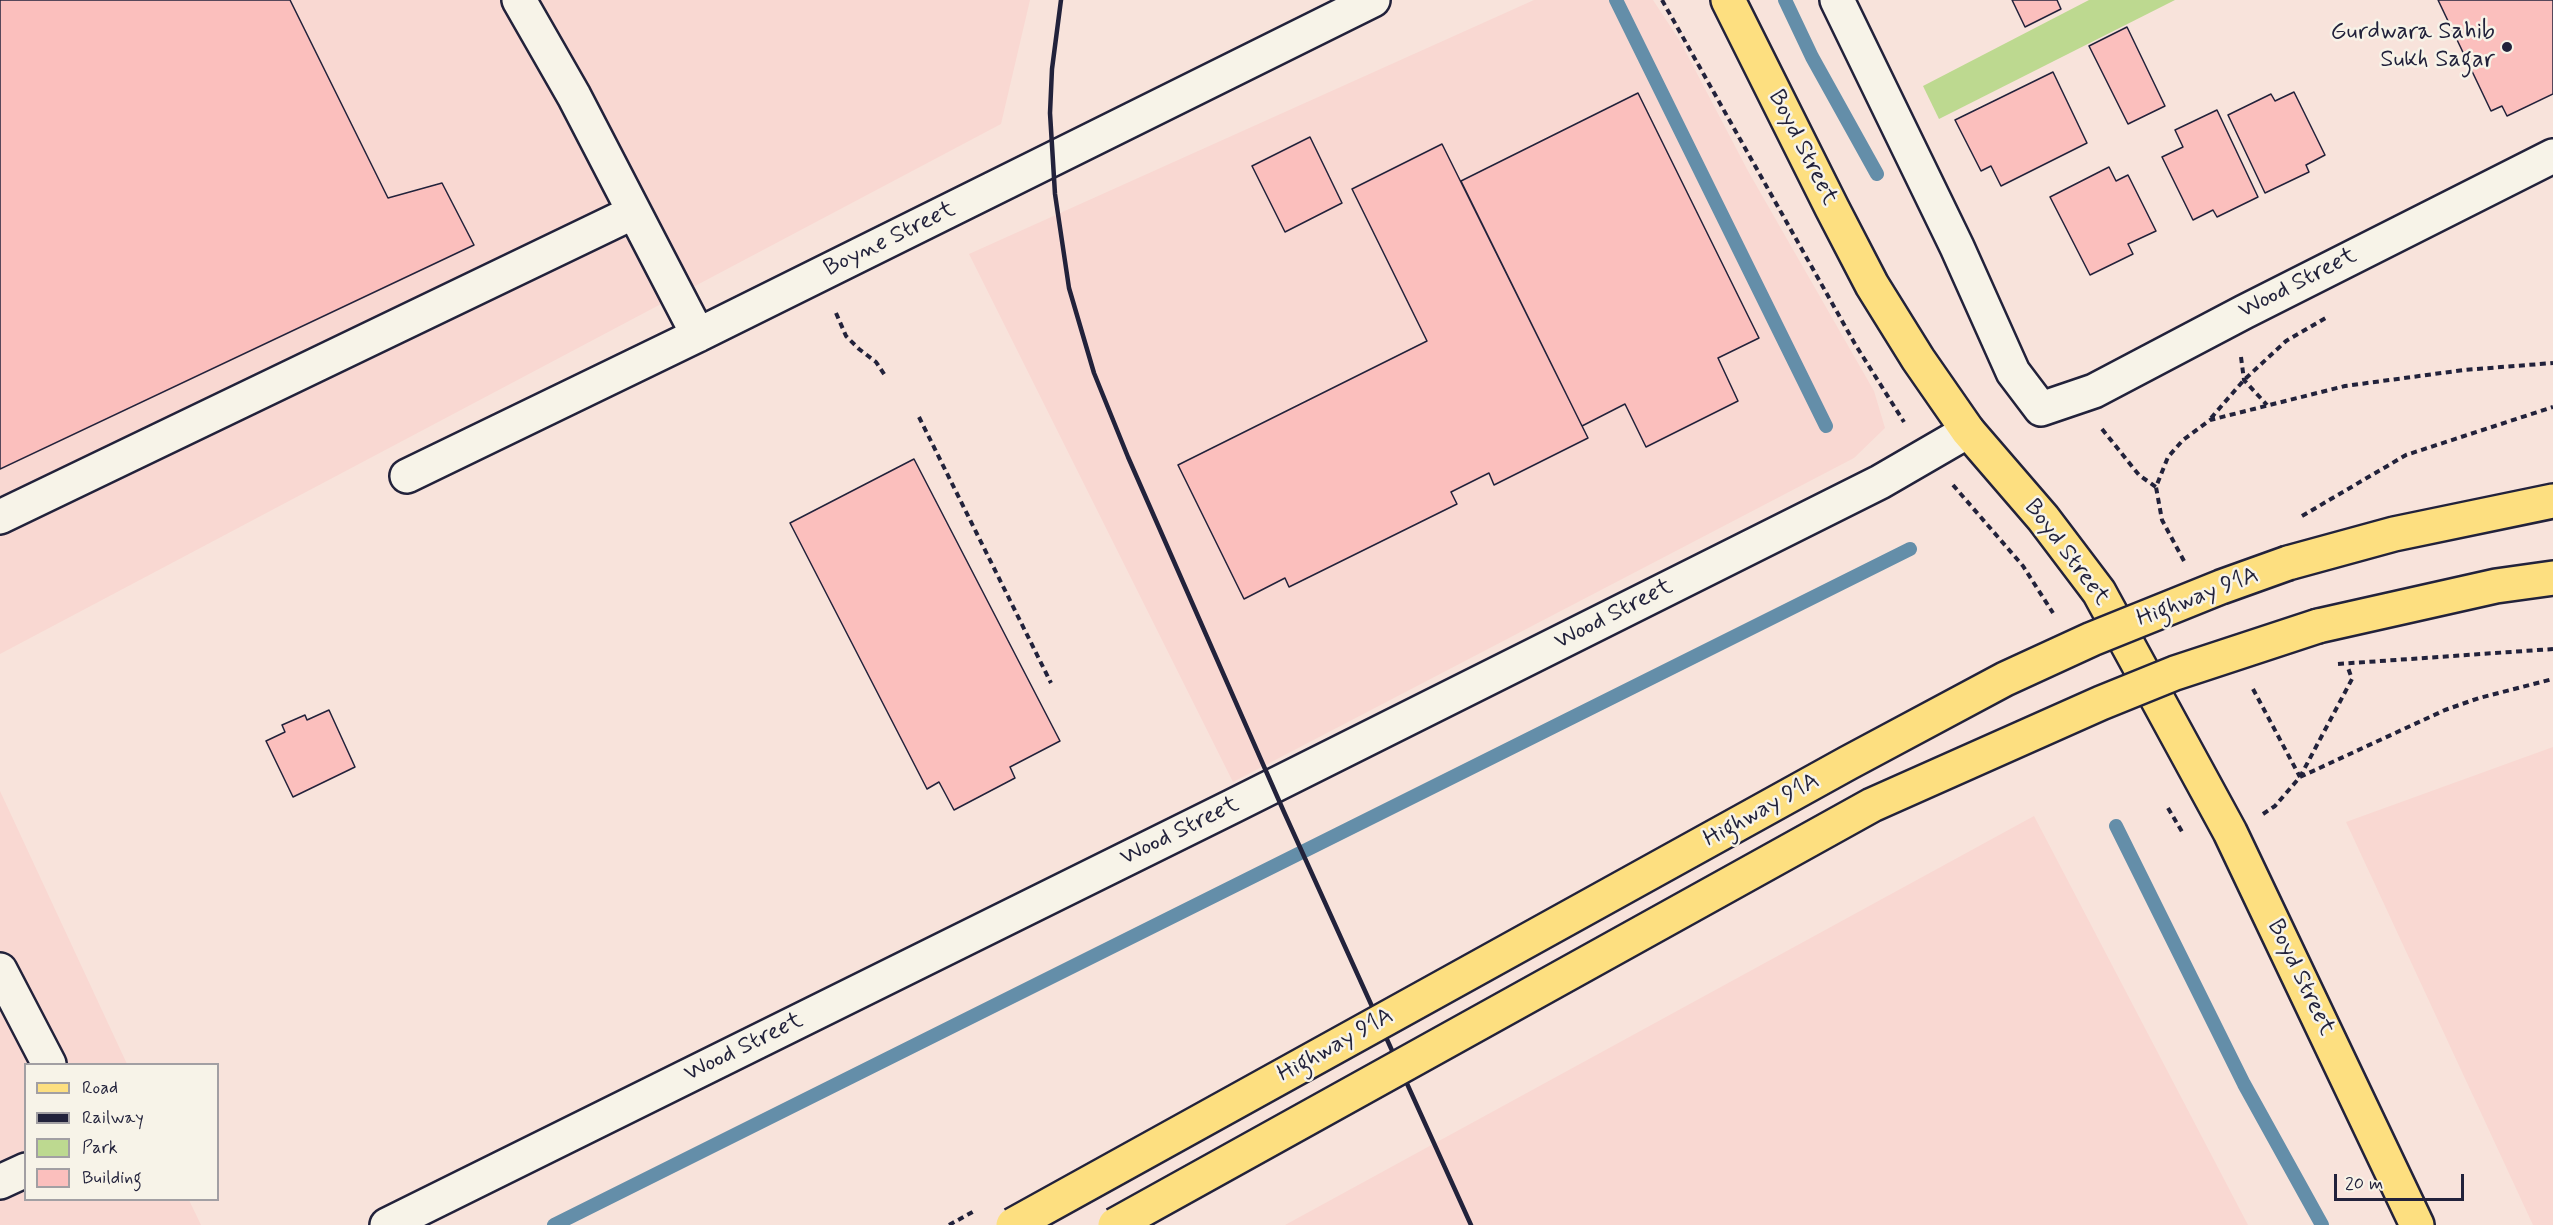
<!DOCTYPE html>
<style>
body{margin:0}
#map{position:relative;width:2553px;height:1225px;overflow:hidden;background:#f8e3db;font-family:Mynerve,sans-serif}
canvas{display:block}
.legend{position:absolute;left:24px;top:1063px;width:195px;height:138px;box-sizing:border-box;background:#f7f3e8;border:2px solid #a29fa3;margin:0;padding:8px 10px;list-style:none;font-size:18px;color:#22223b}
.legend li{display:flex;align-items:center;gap:12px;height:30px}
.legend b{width:30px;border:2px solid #a29fa3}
.scale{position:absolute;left:2334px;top:1174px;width:130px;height:27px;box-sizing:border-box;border:3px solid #22223b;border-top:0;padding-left:8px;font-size:18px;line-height:21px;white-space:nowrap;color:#22223b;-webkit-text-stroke:4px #f7f3e8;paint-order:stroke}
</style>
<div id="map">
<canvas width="2553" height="1225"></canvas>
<ul class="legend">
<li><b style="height:8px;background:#fddf80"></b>Road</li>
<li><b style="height:8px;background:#22223b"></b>Railway</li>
<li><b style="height:16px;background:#bdd990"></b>Park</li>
<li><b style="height:16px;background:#fbbfbd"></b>Building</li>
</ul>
<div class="scale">20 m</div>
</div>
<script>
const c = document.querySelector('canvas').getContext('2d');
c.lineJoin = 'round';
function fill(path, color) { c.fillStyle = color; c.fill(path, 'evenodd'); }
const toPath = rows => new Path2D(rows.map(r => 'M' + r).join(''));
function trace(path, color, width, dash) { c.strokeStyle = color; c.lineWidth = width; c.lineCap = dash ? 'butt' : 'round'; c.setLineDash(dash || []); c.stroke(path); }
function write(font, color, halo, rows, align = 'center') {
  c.font = font + ' Mynerve,sans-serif'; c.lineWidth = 5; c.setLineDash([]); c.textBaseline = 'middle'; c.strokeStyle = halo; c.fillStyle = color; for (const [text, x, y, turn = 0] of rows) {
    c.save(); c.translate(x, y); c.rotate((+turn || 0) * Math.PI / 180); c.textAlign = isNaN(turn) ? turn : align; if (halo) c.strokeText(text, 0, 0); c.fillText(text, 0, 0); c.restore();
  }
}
fill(toPath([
 [0,0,1030,0,1001,124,0,654],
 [1534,0,1653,0,1680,41,1748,171,1874,391,1885,428,1854,458,1233,782,969,254],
 [2553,747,2553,1225,2533,1225,2346,822],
 [0,791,127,1064,26,1064,26,1200,189,1200,201,1225,0,1225],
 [2034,816,2248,1225,1285,1225]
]), '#f9d8d2');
fill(toPath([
 [2089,0,2175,0,1939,119,1923,86]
]), '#bdd990');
trace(toPath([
 [1616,0,1826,426],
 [1785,0,1812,57,1877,174],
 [2116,826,2244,1084,2322,1225],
 [554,1225,1910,549]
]), '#648ea9', 14);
const building = toPath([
 [0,0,290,0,388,198,442,183,474,245,0,469,0,0],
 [2012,0,2057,0,2061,9,2025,27,2012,0],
 [2438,0,2553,0,2553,94,2507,116,2502,106,2491,111,2438,0],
 [2127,27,2165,106,2128,124,2089,46,2127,27],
 [2053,72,2087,143,2001,186,1991,166,1981,171,1955,120,2053,72],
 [2294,92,2325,155,2306,165,2309,172,2265,193,2228,115,2271,94,2275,101,2294,92],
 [1638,93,1759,338,1718,358,1738,401,1646,447,1625,404,1582,426,1461,181,1638,93],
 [2217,110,2258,197,2217,217,2213,210,2193,220,2162,157,2183,147,2175,130,2217,110],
 [1310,137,1342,203,1285,232,1252,166,1310,137],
 [1442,144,1588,438,1494,485,1489,473,1451,492,1457,504,1289,587,1285,578,1244,599,1178,465,1427,341,1352,189,1442,144],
 [2109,167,2116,181,2128,175,2156,231,2128,244,2133,254,2090,275,2050,197,2109,167],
 [914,459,1060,741,1010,767,1015,778,954,810,939,782,927,789,790,523,914,459],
 [329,710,355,767,293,797,266,741,285,732,282,725,305,715,307,720,329,710]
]);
fill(building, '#fbbfbd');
trace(building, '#22223b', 1.5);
const minor = toPath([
 [519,0,574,96,698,335],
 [1837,0,1957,247,2013,372,2041,409,2094,391,2244,312,2553,156],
 [407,476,698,335,1373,0],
 [0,517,634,212],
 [0,970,49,1064],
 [0,1182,26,1170],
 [387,1225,1233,806,1880,482,1968,431]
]);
const major = toPath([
 [1728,0,1832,208,1872,285,1918,359,1968,431,2043,518,2099,592,2230,832,2417,1225]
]);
const highway = toPath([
 [2288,563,2394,534,2553,501],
 [2318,626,2496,586,2553,578]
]);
trace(minor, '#22223b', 38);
trace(major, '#22223b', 38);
trace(highway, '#22223b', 38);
trace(toPath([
 [1662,0,1855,344,1904,422],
 [836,313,846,336,859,349,876,362,886,377],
 [2241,357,2244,380,2267,405],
 [919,417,1051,683],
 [2211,418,2244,380,2286,341,2329,316],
 [2102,429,2139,475,2156,487],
 [1953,485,2023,566,2053,613],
 [2302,516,2406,455,2553,407],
 [2184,561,2162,520,2156,487,2168,457,2183,440,2210,420,2345,386,2464,370,2553,363],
 [2338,664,2553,649],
 [2253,689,2300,777],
 [2300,777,2445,710,2479,698,2553,679],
 [2168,808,2184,835],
 [2263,814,2275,806,2300,777,2352,679,2347,665]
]), '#22223b', 4, [6, 4.5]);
trace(minor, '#f7f3e8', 33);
trace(major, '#fddf80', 33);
trace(highway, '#fddf80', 33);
trace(toPath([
 [1061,0,1052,69,1050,113,1055,194,1069,288,1094,373,1128,457,1284,812,1471,1225]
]), '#22223b', 4.5);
const highwayBridge = toPath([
 [1013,1225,1848,763,2005,679,2092,639,2221,587,2288,563],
 [1115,1225,1872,805,2101,703,2175,673,2318,626]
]);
trace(highwayBridge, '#22223b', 38, []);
trace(toPath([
 [949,1225,976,1210]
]), '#22223b', 4, [6, 4.5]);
trace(highwayBridge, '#fddf80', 33);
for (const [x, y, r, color] of [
 [2507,47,6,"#22223b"]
]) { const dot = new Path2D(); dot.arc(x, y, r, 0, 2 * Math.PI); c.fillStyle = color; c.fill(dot); trace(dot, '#f7f3e8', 2); }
write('24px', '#22223b', '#f7f3e8', [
 ["Gurdwara Sahib",2495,33],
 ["Sukh Sagar",2495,61]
], 'right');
write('24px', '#22223b', '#f7f3e8', [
 ["Boyd Street",1802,148,63],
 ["Boyne Street",890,240,-26],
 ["Wood Street",2298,284,-27],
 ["Boyd Street",2066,553,53],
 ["Highway 91A",2198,598,-21],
 ["Wood Street",1614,615,-27],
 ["Highway 91A",1762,811,-29],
 ["Wood Street",1180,832,-26],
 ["Boyd Street",2300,978,64],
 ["Highway 91A",1336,1046,-29],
 ["Wood Street",744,1048,-26]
]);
</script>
